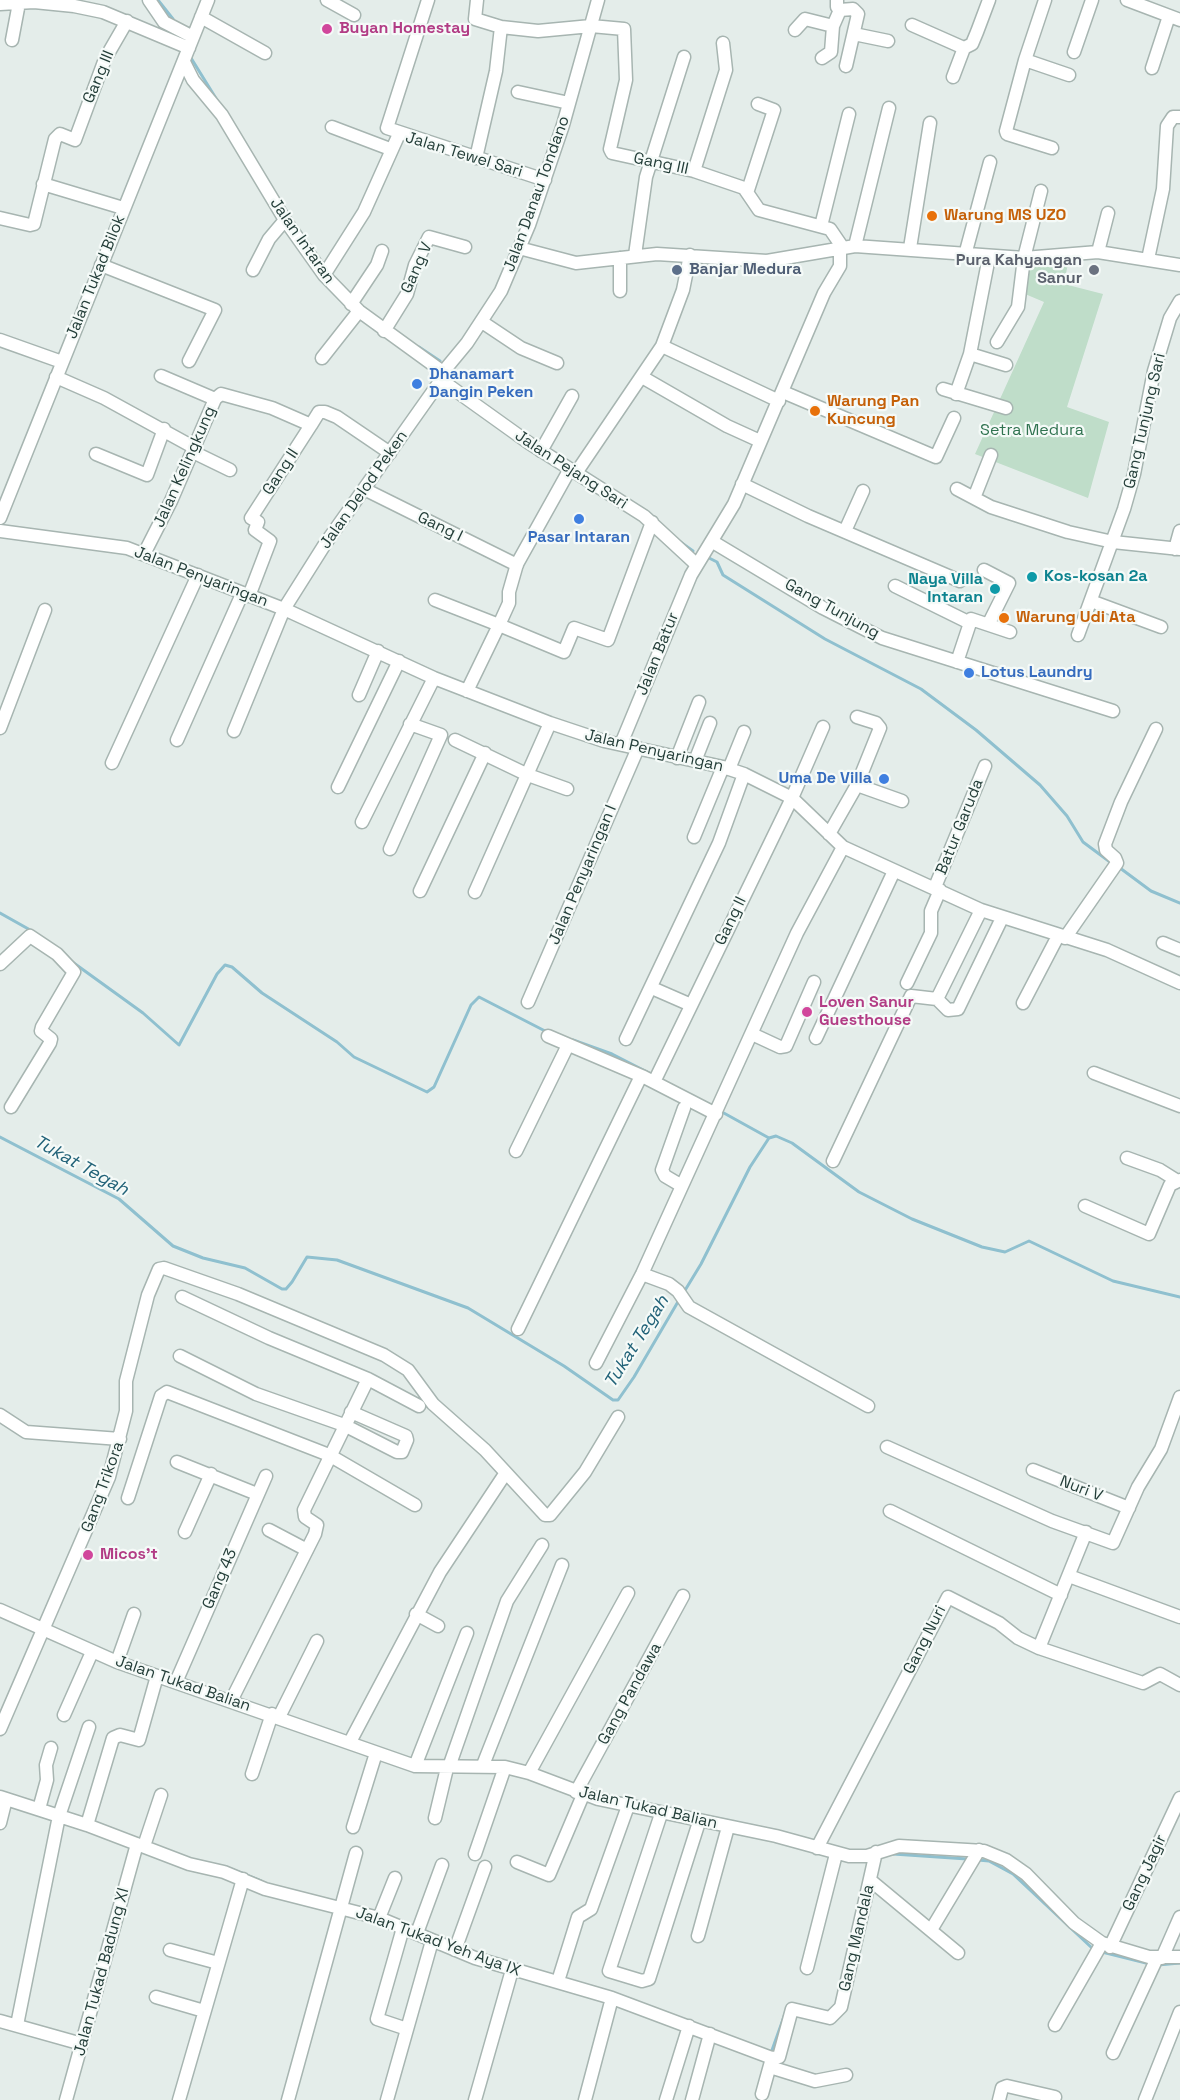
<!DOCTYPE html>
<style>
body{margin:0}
canvas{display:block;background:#e4edea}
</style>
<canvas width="1180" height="2100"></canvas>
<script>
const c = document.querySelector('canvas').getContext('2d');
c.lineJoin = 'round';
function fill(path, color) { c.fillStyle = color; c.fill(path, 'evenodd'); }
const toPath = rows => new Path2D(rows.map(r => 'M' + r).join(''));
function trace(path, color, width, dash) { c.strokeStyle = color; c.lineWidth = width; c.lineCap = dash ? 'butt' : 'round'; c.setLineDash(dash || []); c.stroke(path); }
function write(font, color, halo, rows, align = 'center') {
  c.font = font + ' "Space Grotesk",sans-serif'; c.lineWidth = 4.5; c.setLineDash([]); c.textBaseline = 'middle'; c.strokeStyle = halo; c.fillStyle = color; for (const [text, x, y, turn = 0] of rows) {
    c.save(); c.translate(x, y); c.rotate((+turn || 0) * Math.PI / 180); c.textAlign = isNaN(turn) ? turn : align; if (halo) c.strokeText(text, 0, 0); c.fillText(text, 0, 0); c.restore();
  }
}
fill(toPath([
 [1069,258,1064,284,1103,294,1067,407,1109,422,1088,498,975,454,1044,302,1018,291,1024,262]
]), '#bfddc9');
trace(toPath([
 [158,0,173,19],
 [192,54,191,58,217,100],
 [419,347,440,361],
 [679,541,693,551],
 [707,557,717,562,723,575,825,639,921,689,976,730,1040,785,1067,816,1083,842,1110,862],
 [1120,868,1151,891,1180,903],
 [0,913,32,931],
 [71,961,143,1013,179,1045,217,974,225,965,232,967,262,993,337,1042,354,1057,427,1092,434,1087,471,1005,479,997,547,1032],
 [573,1040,612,1054,653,1075],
 [722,1112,769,1138],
 [0,1137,119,1199,173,1246,203,1258,245,1268,282,1289,286,1289,292,1282,307,1257,337,1260,468,1308,564,1366,613,1400,618,1400,634,1377,679,1300],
 [684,1292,701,1264,750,1167,769,1138,776,1136,792,1143,859,1192,912,1219,982,1247,1005,1252,1029,1241,1113,1281,1180,1297],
 [893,1854,967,1859],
 [978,1860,989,1861,1013,1874,1092,1948],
 [231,1869,261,1881],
 [1102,1952,1146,1963],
 [1158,1965,1180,1963],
 [771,2053,786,2011]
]), '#8fc0cf', 3);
const minor = toPath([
 [149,0,164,22,193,37],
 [327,0,354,15],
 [428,0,387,128,545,180],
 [477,0,475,19,501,27,538,31,591,26,624,29,626,80,610,149,612,153,694,171,744,188,759,210,830,229,843,248],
 [837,0,837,7,840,10,853,9,858,14,846,66],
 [1045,0,1025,60,1006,131,1007,134,1052,148],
 [1127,0,1180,20],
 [0,4,34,2,74,6,103,12,189,48],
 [201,17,265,53],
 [912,25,964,48],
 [795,30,805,19,833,26,840,10],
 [854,34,888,41],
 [12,40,19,3],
 [1074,52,1092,0],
 [822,58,831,52,833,26],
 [1025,60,1069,75],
 [184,62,193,80,222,115,285,220,324,275,359,311,443,372],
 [1152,68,1169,16],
 [953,77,964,48,972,44,977,32,989,0],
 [518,92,569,103],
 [332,127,390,149],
 [476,158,496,71,501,27],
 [694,171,726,70,723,43],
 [43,184,123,208],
 [748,190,774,110,758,104],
 [0,218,30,225,34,224,55,139,60,134,75,140,105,59,127,21],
 [821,226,849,114],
 [855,246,889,108],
 [519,248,576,263,657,254,767,261,855,246,1024,258,1098,252,1180,265],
 [910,248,930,123],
 [1098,252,1108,213],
 [635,255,646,177,684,57],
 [965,255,990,162],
 [1148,259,1163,189,1167,126,1173,117,1180,117],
 [101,265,215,310,189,361],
 [253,270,269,239,285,220],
 [324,275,364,212,399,134],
 [620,291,620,258],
 [351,304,377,265,382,251],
 [482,322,521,348,557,363],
 [384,331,407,294,415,265,429,237,465,247],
 [0,340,62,362],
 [997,342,1018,307,1024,258,1041,191],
 [662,346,779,401],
 [970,354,1006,365],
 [322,358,359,311],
 [443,372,467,343,501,291,529,225,563,125,598,0],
 [161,376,215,399],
 [56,377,104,398,195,448],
 [642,377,727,426,760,441],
 [441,380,529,443,644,516,697,565],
 [943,389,1006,408],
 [783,392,936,457,954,418],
 [956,394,970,354,989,257],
 [541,451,572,396],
 [193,452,230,470],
 [96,454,147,475,164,429],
 [576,473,662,346,683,290,690,255],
 [742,484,808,516,960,581],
 [364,489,517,565],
 [957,489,991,507,1068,532,1113,542,1180,549],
 [974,498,991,455],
 [0,518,208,0],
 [0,531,127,548,284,609,434,678,550,723,604,741,723,767,744,774,792,798,843,847,981,910,1107,950,1180,983],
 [845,531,863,491],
 [713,542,823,608,882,638,1113,711],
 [1175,549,1180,531],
 [144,554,171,501,215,399,221,394,272,408,311,425,319,412,325,412,337,417,390,453],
 [984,570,1009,583,989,623],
 [895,586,970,623,957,662],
 [249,596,270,541,255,530,258,522,251,518,311,425],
 [435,600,499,625,509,603,509,592,517,564,570,469],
 [1091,601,1161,627],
 [970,623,971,619,1010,632],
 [1078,635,1124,509,1134,474,1154,371,1170,318,1180,301],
 [467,691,499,625,564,652,574,628,608,640,652,522],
 [359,695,378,651],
 [0,728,45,610],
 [234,731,284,609,325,544,441,380,443,372],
 [177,740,242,594],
 [455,740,528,775,567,789],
 [621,744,691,575,734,504,824,293,840,266,840,249],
 [677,758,699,702],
 [695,761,710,723],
 [112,763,198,575],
 [729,769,744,732],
 [857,785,902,801],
 [338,787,399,661],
 [362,822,434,678],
 [829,834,857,785,880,728,876,723,857,717],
 [694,837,723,767],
 [390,849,441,735,410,724],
 [935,887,985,766],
 [420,891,485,753],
 [475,892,550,723],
 [1065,938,1117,863,1115,858,1106,850,1105,844,1121,802,1156,729],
 [1163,943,1180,950],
 [0,964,30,936,57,954,74,972,42,1027,41,1031,51,1039,50,1043,11,1107],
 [907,983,931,933,931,911,940,890],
 [652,988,691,1005],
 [937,999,981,910],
 [528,1002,638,748],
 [1023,1003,1058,936],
 [752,1034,780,1047,786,1046,814,982],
 [548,1036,644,1077,716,1114],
 [816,1038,894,871],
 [626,1039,719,843,744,774],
 [1094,1073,1180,1106],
 [654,1082,792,798,823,727],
 [516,1151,568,1045],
 [1127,1158,1160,1170,1176,1180],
 [833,1161,911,996,937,999,948,1010,958,1009,1002,918],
 [682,1186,665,1176,662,1170,684,1108],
 [1085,1206,1149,1234,1170,1185,1180,1180],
 [642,1274,669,1284,678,1291,689,1307,868,1406],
 [182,1297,269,1338,368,1379,419,1406],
 [518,1329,641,1076],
 [180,1356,256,1394,344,1425,397,1452,402,1452,407,1440,406,1436,351,1412],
 [596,1363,642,1274,797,933,843,847],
 [0,1415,26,1432,120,1439],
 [887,1447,1052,1521,1113,1543,1138,1487,1161,1449,1180,1397],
 [177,1462,257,1494],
 [1033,1470,1129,1508],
 [128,1498,161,1396,167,1392,329,1455,415,1505],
 [890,1511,1061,1595],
 [269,1530,307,1550],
 [185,1532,211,1474],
 [1069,1576,1180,1617],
 [0,1610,117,1662,415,1766,505,1767,529,1773,598,1799,776,1836,849,1856,867,1856,899,1846,984,1851,1006,1860,1026,1874,1074,1923,1102,1943,1149,1957,1180,1957],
 [416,1614,438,1626],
 [1039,1648,1086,1532],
 [117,1662,134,1614],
 [176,1682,266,1476],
 [231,1701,315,1534,317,1525,305,1517,304,1510,368,1379],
 [64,1715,92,1652],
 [279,1717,317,1641],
 [0,1729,109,1477,126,1411,126,1381,148,1295,159,1269,164,1268,238,1294,384,1355,408,1370,433,1404,485,1450,545,1515,550,1515,585,1472,618,1417],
 [350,1742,440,1572,505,1474],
 [483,1765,562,1565],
 [415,1766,467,1633],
 [449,1767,507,1601,542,1545],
 [529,1773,628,1593],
 [252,1774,272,1714],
 [576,1792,683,1596],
 [0,1797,87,1825,189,1864,224,1872,265,1889,379,1918,475,1958,612,1998,772,2058],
 [39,1809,47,1780,46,1765,51,1748],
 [661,1814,609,1971,642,1981,649,1979,699,1822],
 [435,1818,447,1768],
 [0,1823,6,1799],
 [87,1825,113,1738,120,1735,139,1740,157,1676],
 [353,1827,376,1753],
 [144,1846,161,1795],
 [817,1848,948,1597,999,1623,1018,1638,1039,1648,1143,1683,1160,1674,1180,1685],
 [475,1854,505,1767],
 [517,1862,549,1875,583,1795],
 [870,1880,958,1953],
 [379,1918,395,1878],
 [403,1928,377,2019,407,2029],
 [931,1930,979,1850],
 [417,1933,442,1865],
 [698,1936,728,1827],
 [1110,1947,1180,1798],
 [170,1950,218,1963],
 [455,1950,485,1867],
 [1162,1958,1180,1917],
 [807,1968,836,1854],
 [559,1978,578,1917,591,1909,628,1806],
 [156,1997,204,2011],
 [0,2021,82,2044],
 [17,2025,59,1816,89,1727],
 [1055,2025,1102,1943],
 [1113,2053,1157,1958],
 [770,2067,815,2081,846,2075],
 [762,2094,772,2058,779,2057,792,2009,830,2018,841,2007,876,1852],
 [66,2100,137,1844],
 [179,2100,243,1879],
 [288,2100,356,1853],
 [387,2100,432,1941],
 [475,2100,512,1970],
 [585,2100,612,1998],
 [666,2100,689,2026],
 [692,2100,710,2034],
 [999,2100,1002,2088,1007,2086,1055,2097],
 [1145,2100,1180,2012]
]);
trace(minor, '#a7b5b1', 15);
trace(minor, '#fff', 12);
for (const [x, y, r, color] of [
 [327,29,6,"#d1479c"],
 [932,216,6,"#e8710a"],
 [677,270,6,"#5c6f8a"],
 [1094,270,6,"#6b7280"],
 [417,384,6,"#3f7fe0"],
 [815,411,6,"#e8710a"],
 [579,519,6,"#3f7fe0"],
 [1032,577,6,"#0f9aa8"],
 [995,589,6,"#0f9aa8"],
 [1004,618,6,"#e8710a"],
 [969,673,6,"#3f7fe0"],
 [884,779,6,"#3f7fe0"],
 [807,1012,6,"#d1479c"],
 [88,1555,6,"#d1479c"]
]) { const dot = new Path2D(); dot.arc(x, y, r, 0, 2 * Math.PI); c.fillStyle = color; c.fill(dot); trace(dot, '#f5faf8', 2); }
write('bold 16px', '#b23c85', '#f5faf8', [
 ["Buyan Homestay",339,29],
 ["Loven Sanur",819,1003],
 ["Guesthouse",819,1021],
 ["Micos't",100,1555]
], 'left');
write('16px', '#243e39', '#f5faf8', [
 ["Gang III",99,77,-67],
 ["Jalan Tewel Sari",464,155,17],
 ["Gang III",661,164,12],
 ["Jalan Danau Tondano",537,194,-70],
 ["Jalan Intaran",302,241,55],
 ["Gang V",417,268,-66],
 ["Jalan Tukad Bilok",96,277,-68],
 ["Gang Tunjung Sari",1145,421,-77],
 ["Jalan Kelingkung",185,467,-66],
 ["Jalan Pejang Sari",571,470,33],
 ["Gang II",281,472,-57],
 ["Jalan Delod Peken",364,490,-55],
 ["Gang I",440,527,26],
 ["Jalan Penyaringan",201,577,21],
 ["Gang Tunjung",832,609,29],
 ["Jalan Batur",658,654,-68],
 ["Jalan Penyaringan",654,751,13],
 ["Batur Garuda",960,827,-68],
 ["Jalan Penyaringan I",583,875,-67],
 ["Gang II",731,921,-64],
 ["Gang Trikora",103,1487,-70],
 ["Nuri V",1081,1489,21],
 ["Gang 43",220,1579,-67],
 ["Gang Nuri",925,1640,-63],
 ["Jalan Tukad Balian",183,1684,19],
 ["Gang Pandawa",630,1694,-61],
 ["Jalan Tukad Balian",648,1808,13],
 ["Gang Jagir",1145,1873,-65],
 ["Gang Mandala",857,1938,-77],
 ["Jalan Tukad Yeh Aya IX",438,1942,20],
 ["Jalan Tukad Badung XI",102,1972,-75]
]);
write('bold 16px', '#c56008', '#f5faf8', [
 ["Warung MS UZO",944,216],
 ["Warung Pan",827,402],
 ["Kuncung",827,420],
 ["Warung Udi Ata",1016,618]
], 'left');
write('bold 16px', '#5b616d', '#f5faf8', [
 ["Pura Kahyangan",1082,261],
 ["Sanur",1082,279]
], 'right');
write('bold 16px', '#4e5e75', '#f5faf8', [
 ["Banjar Medura",689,270]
], 'left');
write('bold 16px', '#366cbe', '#f5faf8', [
 ["Dhanamart",429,375],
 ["Dangin Peken",429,393],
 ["Pasar Intaran",579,538,"center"],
 ["Lotus Laundry",981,673],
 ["Uma De Villa",872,779,"right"]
], 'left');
write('16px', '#307350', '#f5faf8', [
 ["Setra Medura",1032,431]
]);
write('bold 16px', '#0d838f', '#f5faf8', [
 ["Kos-kosan 2a",1044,577],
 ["Naya Villa",983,580,"right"],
 ["Intaran",983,598,"right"]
], 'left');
write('italic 18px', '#216278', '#f5faf8', [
 ["Tukat Tegah",81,1166,29],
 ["Tukat Tegah",637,1342,-58]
]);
</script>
